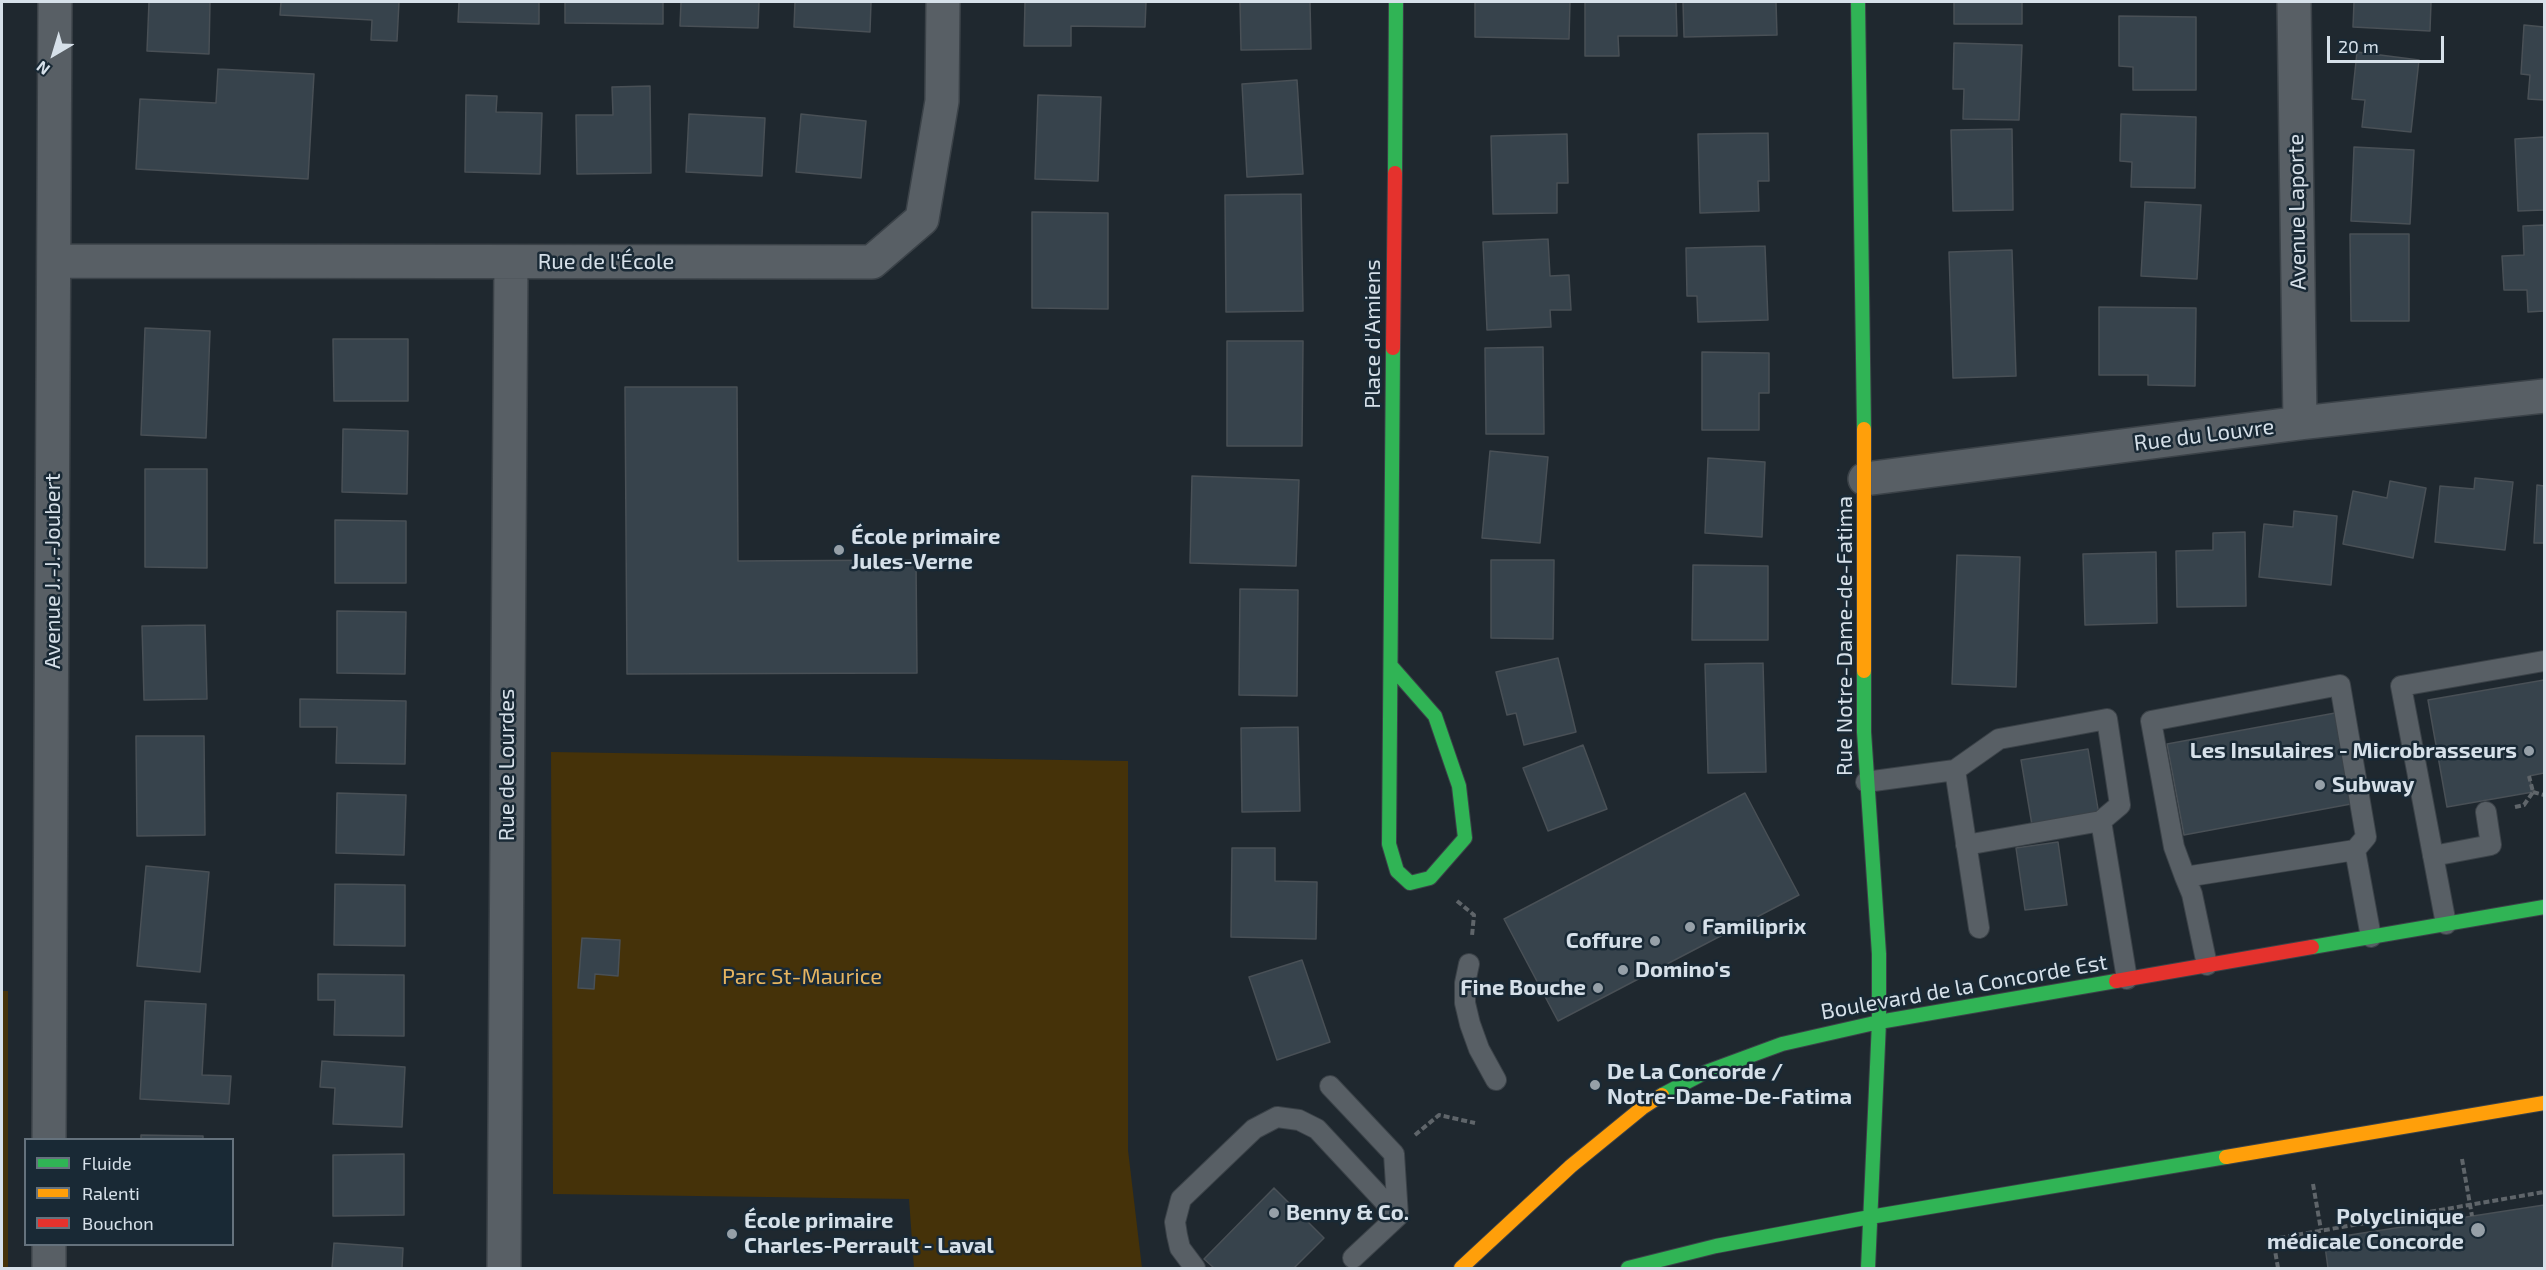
<!DOCTYPE html>
<meta charset="utf-8">
<style>
body{margin:0}
#map{position:relative;width:2546px;height:1270px;overflow:hidden;background:#1f282f;font-family:"Exo 2",sans-serif}
canvas{display:block}
.frame{position:absolute;inset:0;border:3px solid #d6e0e9;pointer-events:none}
.legend{position:absolute;left:24px;top:1138px;width:210px;height:108px;box-sizing:border-box;background:#192935;border:2px solid #65727d;margin:0;padding:8px 10px;list-style:none;font-size:18px;color:#d6e0e9}
.legend li{display:flex;align-items:center;gap:12px;height:30px}
.legend b{width:30px;border:2px solid #65727d}
.north{position:absolute;left:24px;top:24px;width:60px;height:60px;-webkit-text-stroke:4px #192935;paint-order:stroke;rotate:218deg;font-size:16px;font-weight:700;line-height:24px;text-align:center;color:#d6e0e9}
.north::after{content:'';display:block;margin:auto;width:21px;height:27px;background:#d6e0e9;clip-path:polygon(50% 0,100% 100%,50% 72%,0 100%)}
.scale{position:absolute;left:2327px;top:36px;width:117px;height:27px;box-sizing:border-box;border:3px solid #d6e0e9;border-top:0;padding-left:8px;font-size:18px;line-height:21px;white-space:nowrap;color:#d6e0e9;-webkit-text-stroke:4px #192935;paint-order:stroke}
</style>
<div id="map">
<canvas width="2546" height="1270"></canvas>
<div class="frame"></div>
<ul class="legend">
<li><b style="height:8px;background:#30b455"></b>Fluide</li>
<li><b style="height:8px;background:#ff9f0a"></b>Ralenti</li>
<li><b style="height:8px;background:#e5322d"></b>Bouchon</li>
</ul>
<div class="north">N</div>
<div class="scale">20 m</div>
</div>
<script>
const c = document.querySelector('canvas').getContext('2d');
c.lineJoin = 'round';
function fill(path, color) { c.fillStyle = color; c.fill(path, 'evenodd'); }
const toPath = rows => new Path2D(rows.map(r => 'M' + r).join(''));
function trace(path, color, width, dash) { c.strokeStyle = color; c.lineWidth = width; c.lineCap = dash ? 'butt' : 'round'; c.setLineDash(dash || []); c.stroke(path); }
function write(font, color, halo, rows, align = 'center') {
  c.font = font + ' "Exo 2",sans-serif'; c.lineWidth = 5; c.setLineDash([]); c.textBaseline = 'middle'; c.strokeStyle = halo; c.fillStyle = color; for (const [text, x, y, turn = 0] of rows) {
    c.save(); c.translate(x, y); c.rotate((+turn || 0) * Math.PI / 180); c.textAlign = isNaN(turn) ? turn : align; if (halo) c.strokeText(text, 0, 0); c.fillText(text, 0, 0); c.restore();
  }
}
fill(toPath([
 [551,752,1128,761,1128,1150,1142,1268,914,1268,909,1199,553,1194],
 [2,991,8,991,8,1268,2,1268]
]), '#453209');
const building = toPath([
 [149,2,210,2,209,54,147,51,149,2],
 [281,2,399,2,397,41,371,40,372,20,280,15,281,2],
 [459,2,539,2,539,24,458,22,459,2],
 [565,2,663,2,663,24,565,23,565,2],
 [681,2,759,2,758,28,680,26,681,2],
 [795,2,871,2,870,32,794,27,795,2],
 [1025,2,1146,2,1145,27,1071,26,1071,46,1024,46,1025,2],
 [1240,2,1310,2,1311,49,1241,50,1240,2],
 [1475,2,1570,2,1569,39,1475,37,1475,2],
 [1585,2,1676,2,1677,36,1618,36,1619,56,1585,56,1585,2],
 [1683,2,1776,2,1777,35,1684,37,1683,2],
 [1954,2,2022,2,2022,24,1954,24,1954,2],
 [2354,2,2431,2,2430,31,2353,27,2354,2],
 [2119,16,2196,17,2196,90,2133,90,2133,67,2119,66,2119,16],
 [2524,25,2544,27,2544,100,2528,99,2530,75,2521,74,2524,25],
 [1954,43,2022,45,2019,120,1963,119,1964,89,1953,89,1954,43],
 [2357,52,2419,60,2411,132,2362,127,2365,100,2352,99,2357,52],
 [218,69,314,74,308,179,136,169,140,99,216,103,218,69],
 [1297,80,1303,174,1247,177,1242,84,1297,80],
 [650,86,651,173,577,174,576,115,613,115,612,87,650,86],
 [466,95,497,96,496,112,542,113,540,174,465,172,466,95],
 [1038,95,1101,97,1098,181,1035,179,1038,95],
 [689,114,765,118,762,176,686,172,689,114],
 [801,114,866,121,861,178,796,172,801,114],
 [2121,114,2196,117,2195,188,2131,187,2132,162,2120,161,2121,114],
 [2012,129,2013,210,1953,211,1951,130,2012,129],
 [1768,133,1769,181,1758,181,1759,211,1700,213,1698,134,1768,133],
 [1567,134,1568,183,1557,183,1557,213,1493,214,1491,136,1567,134],
 [2544,137,2544,210,2518,211,2515,139,2544,137],
 [2354,147,2414,150,2410,224,2351,221,2354,147],
 [1301,194,1303,311,1226,312,1225,195,1301,194],
 [2145,202,2201,205,2197,279,2141,276,2145,202],
 [1032,212,1108,213,1108,309,1032,308,1032,212],
 [2544,225,2544,311,2528,312,2527,290,2504,290,2502,256,2524,255,2523,226,2544,225],
 [2350,234,2409,234,2409,321,2351,321,2350,234],
 [1548,239,1550,276,1569,275,1571,310,1550,310,1551,327,1487,330,1483,242,1548,239],
 [1765,246,1768,320,1698,322,1697,296,1687,296,1686,248,1765,246],
 [2012,250,2016,376,1953,378,1949,252,2012,250],
 [2099,307,2196,308,2195,386,2148,385,2148,375,2099,375,2099,307],
 [145,328,210,331,206,438,141,435,145,328],
 [333,339,408,339,408,401,334,401,333,339],
 [1227,341,1303,341,1302,446,1227,446,1227,341],
 [1543,347,1544,434,1486,434,1485,348,1543,347],
 [1702,352,1769,353,1769,393,1759,393,1759,430,1702,430,1702,352],
 [625,387,737,387,738,561,916,560,917,673,627,674,625,387],
 [343,429,408,431,407,494,342,492,343,429],
 [1490,451,1548,457,1540,543,1482,538,1490,451],
 [1708,458,1765,462,1762,537,1705,533,1708,458],
 [145,469,207,469,207,568,145,567,145,469],
 [1192,476,1299,480,1296,566,1190,563,1192,476],
 [2475,478,2513,482,2505,550,2435,542,2440,486,2474,489,2475,478],
 [2390,481,2426,488,2413,558,2343,544,2353,491,2387,498,2390,481],
 [2537,485,2544,486,2544,543,2534,543,2537,485],
 [2294,511,2337,516,2331,585,2259,577,2264,524,2293,527,2294,511],
 [335,520,406,521,406,583,335,583,335,520],
 [2245,532,2246,606,2177,607,2176,551,2213,550,2213,533,2245,532],
 [2156,552,2157,623,2085,625,2083,554,2156,552],
 [1957,555,2020,557,2016,687,1952,684,1957,555],
 [1491,560,1554,560,1553,639,1491,638,1491,560],
 [1693,565,1768,566,1768,640,1692,640,1693,565],
 [1240,589,1298,590,1297,696,1239,695,1240,589],
 [337,611,406,612,405,674,337,673,337,611],
 [205,625,207,699,144,700,142,626,205,625],
 [1558,658,1576,732,1524,745,1516,713,1507,715,1496,672,1558,658],
 [1763,663,1766,772,1708,773,1705,664,1763,663],
 [2544,680,2544,773,2529,776,2533,792,2447,807,2428,700,2544,680],
 [300,699,406,701,405,764,336,763,337,727,300,727,300,699],
 [2335,713,2351,804,2184,835,2167,744,2335,713],
 [1298,727,1300,811,1242,812,1241,728,1298,727],
 [136,736,204,736,205,835,137,836,136,736],
 [1583,745,1607,809,1548,831,1523,768,1583,745],
 [2088,749,2099,815,2032,825,2021,760,2088,749],
 [337,793,406,795,404,855,336,853,337,793],
 [1745,793,1799,895,1558,1021,1504,919,1745,793],
 [2058,842,2067,905,2025,910,2016,848,2058,842],
 [1232,848,1275,848,1275,881,1317,882,1316,939,1231,937,1232,848],
 [146,866,209,872,200,972,137,966,146,866],
 [335,884,405,885,405,946,334,945,335,884],
 [582,938,620,940,618,976,595,974,594,989,578,988,582,938],
 [1302,960,1330,1042,1277,1060,1249,977,1302,960],
 [318,974,404,975,404,1036,334,1035,335,1000,318,1000,318,974],
 [145,1001,206,1004,202,1075,231,1076,229,1104,140,1099,145,1001],
 [322,1061,405,1067,402,1127,333,1124,335,1088,320,1087,322,1061],
 [141,1135,203,1136,203,1140,141,1140,141,1135],
 [404,1154,404,1215,333,1216,333,1155,404,1154],
 [1274,1188,1324,1238,1294,1268,1214,1268,1204,1259,1274,1188],
 [2544,1205,2544,1268,2328,1268,2324,1239,2544,1205],
 [334,1243,403,1248,402,1268,332,1268,334,1243]
]);
fill(building, '#37434c');
trace(building, '#495056', 1.5);
const lane = toPath([
 [1955,770,1979,928],
 [1866,782,1955,770,1999,739,2107,719,2120,805,2101,821,2127,979],
 [1966,845,2101,821],
 [2355,850,2371,937],
 [2433,856,2491,845,2486,812],
 [2185,877,2355,850,2366,837,2340,685,2151,721,2174,847,2185,877,2192,894,2207,965],
 [2446,924,2401,686,2544,661],
 [1469,964,1465,983,1465,1003,1470,1024,1479,1049,1496,1080],
 [1330,1086,1394,1154,1398,1216,1353,1258],
 [1195,1268,1180,1248,1177,1235,1175,1222,1181,1199,1254,1129,1277,1117,1299,1120,1317,1129,1398,1216]
]);
const street = toPath([
 [2294,2,2300,423],
 [55,261,872,262,922,219,942,101,943,2],
 [1865,479,2300,423,2544,396],
 [49,1140,55,2],
 [49,1268,49,1244],
 [504,1268,511,262]
]);
const fast = toPath([
 [1858,2,1864,429],
 [1395,173,1396,2],
 [1392,667,1435,716,1459,786,1465,838,1430,878,1410,883,1397,871,1389,844,1393,348],
 [1864,671,1864,732,1879,954,1879,1022,1868,1268],
 [2312,947,2544,907],
 [1662,1095,1706,1072,1782,1044,1879,1022,2116,981],
 [1628,1268,1716,1246,1870,1217,2226,1157]
]);
const slow = toPath([
 [1864,671,1864,429],
 [2226,1157,2544,1103],
 [1461,1268,1571,1166,1642,1108,1662,1095]
]);
const jam = toPath([
 [1393,348,1395,173],
 [2116,981,2312,947]
]);
trace(lane, '#3b4248', 22);
trace(street, '#3b4248', 36);
trace(fast, '#3b4248', 16);
trace(slow, '#3b4248', 16);
trace(jam, '#3b4248', 16);
trace(toPath([
 [2533,792,2544,795],
 [2515,807,2524,805,2533,792,2529,776],
 [1457,901,1474,915,1472,936],
 [1415,1135,1439,1115,1475,1123],
 [2462,1159,2472,1216],
 [2313,1184,2321,1230],
 [2278,1268,2273,1239,2544,1192]
]), '#5f656a', 4, [6, 3]);
trace(lane, '#585f65', 20);
trace(street, '#585f65', 33);
trace(fast, '#30b455', 14);
trace(slow, '#ff9f0a', 14);
trace(jam, '#e5322d', 14);
for (const [x, y, r, color] of [
 [839,550,6,"#96a0a8"],
 [2529,751,6,"#96a0a8"],
 [2320,785,6,"#96a0a8"],
 [1690,927,6,"#96a0a8"],
 [1655,941,6,"#96a0a8"],
 [1623,970,6,"#96a0a8"],
 [1598,988,6,"#96a0a8"],
 [1595,1085,6,"#96a0a8"],
 [1274,1213,6,"#96a0a8"],
 [2478,1230,8,"#96a0a8"],
 [732,1234,6,"#96a0a8"]
]) { const dot = new Path2D(); dot.arc(x, y, r, 0, 2 * Math.PI); c.fillStyle = color; c.fill(dot); trace(dot, '#192935', 2); }
write('22px', '#d6e0e9', '#192935', [
 ["Avenue Laporte",2297,212,-91],
 ["Rue de l'École",606,262],
 ["Place d'Amiens",1373,334,-90],
 ["Rue du Louvre",2204,435,-7],
 ["Avenue J.-J.-Joubert",53,571,-90],
 ["Rue Notre-Dame-de-Fatima",1845,636,-90],
 ["Rue de Lourdes",507,765,-90],
 ["Boulevard de la Concorde Est",1964,987,-10]
]);
write('bold 22px', '#d6e0e9', '#192935', [
 ["École primaire",851,537],
 ["Jules-Verne",851,562],
 ["Les Insulaires - Microbrasseurs",2517,751,"right"],
 ["Subway",2332,785],
 ["Familiprix",1702,927],
 ["Coffure",1643,941,"right"],
 ["Domino's",1635,970],
 ["Fine Bouche",1586,988,"right"],
 ["De La Concorde /",1607,1072],
 ["Notre-Dame-De-Fatima",1607,1097],
 ["Benny & Co.",1286,1213],
 ["Polyclinique",2464,1217,"right"],
 ["médicale Concorde",2464,1242,"right"],
 ["École primaire",744,1221],
 ["Charles-Perrault - Laval",744,1246]
], 'left');
write('22px', '#e7b560', '#192935', [
 ["Parc St-Maurice",802,977]
]);
</script>
